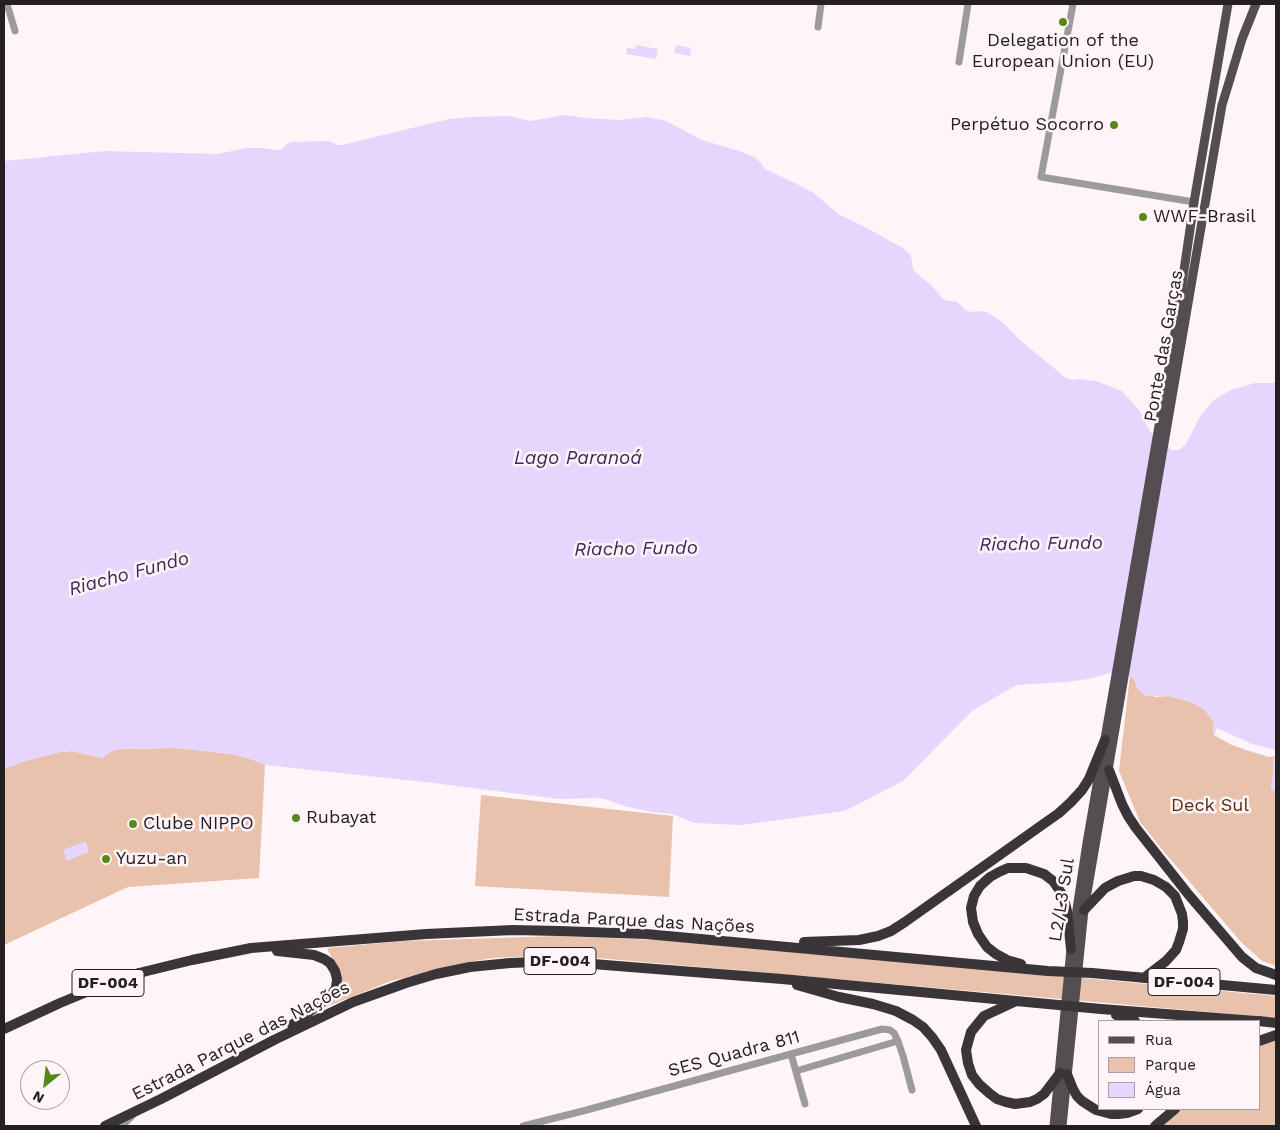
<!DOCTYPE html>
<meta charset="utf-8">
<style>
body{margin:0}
#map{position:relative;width:1280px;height:1130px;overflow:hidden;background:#fff5f8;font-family:"Work Sans",sans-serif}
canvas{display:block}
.frame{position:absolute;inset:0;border:5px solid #242021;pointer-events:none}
.legend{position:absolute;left:1098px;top:1020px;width:162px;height:90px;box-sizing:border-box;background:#fff5f8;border:1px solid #a7a0a2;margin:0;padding:6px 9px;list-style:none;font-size:15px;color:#242021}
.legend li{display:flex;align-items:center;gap:10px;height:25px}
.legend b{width:25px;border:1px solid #a7a0a2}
.north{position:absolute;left:20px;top:1060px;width:50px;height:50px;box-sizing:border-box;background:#fff5f8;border:1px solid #a7a0a2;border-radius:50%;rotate:209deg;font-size:14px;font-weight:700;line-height:20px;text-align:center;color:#242021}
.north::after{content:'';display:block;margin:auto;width:18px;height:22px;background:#58881c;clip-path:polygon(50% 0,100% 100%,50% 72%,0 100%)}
</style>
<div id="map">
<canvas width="1280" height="1130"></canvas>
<div class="frame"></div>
<ul class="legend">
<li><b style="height:6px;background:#544e53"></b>Rua</li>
<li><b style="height:14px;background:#e8c2ad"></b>Parque</li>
<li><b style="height:14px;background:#e6d6fd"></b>Água</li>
</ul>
<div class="north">N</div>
</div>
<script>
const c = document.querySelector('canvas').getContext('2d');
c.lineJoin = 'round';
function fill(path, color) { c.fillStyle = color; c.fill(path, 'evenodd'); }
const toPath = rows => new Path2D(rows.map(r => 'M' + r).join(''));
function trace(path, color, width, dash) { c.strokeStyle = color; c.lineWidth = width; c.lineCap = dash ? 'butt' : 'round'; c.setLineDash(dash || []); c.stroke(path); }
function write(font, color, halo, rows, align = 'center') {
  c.font = font + ' "Work Sans",sans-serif'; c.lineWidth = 5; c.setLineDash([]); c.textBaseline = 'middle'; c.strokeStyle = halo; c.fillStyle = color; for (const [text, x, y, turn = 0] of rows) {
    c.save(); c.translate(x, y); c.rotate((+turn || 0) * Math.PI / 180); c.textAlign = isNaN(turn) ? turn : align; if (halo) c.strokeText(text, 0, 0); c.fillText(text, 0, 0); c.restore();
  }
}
fill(toPath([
 [1130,675,1134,679,1138,689,1155,697,1169,696,1188,701,1204,709,1214,722,1213,732,1232,745,1266,756,1274,756,1273,782,1271,787,1276,792,1276,966,1262,961,1241,942,1165,853,1140,822,1119,771],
 [176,748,232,754,251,759,265,765,259,878,128,887,4,945,4,769,25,761,60,752,72,751,102,758,112,751,119,749],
 [481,795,673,816,669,897,475,886],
 [558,936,685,941,1276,996,1276,1018,587,957,532,956,494,958,469,962,391,981,316,1011,335,998,341,976,327,948,404,941],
 [1276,1040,1276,1126,1155,1126,1175,1109,1259,1109,1259,1045]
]), '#e8c2ad');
fill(toPath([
 [636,45,658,49,656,59,626,54,627,48,635,49],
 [676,45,691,48,690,56,674,53],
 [564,115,585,118,620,120,647,117,666,121,702,140,739,151,754,157,760,162,765,169,799,185,814,193,838,214,863,226,903,248,911,256,913,268,915,272,931,285,944,300,957,302,965,310,971,312,980,311,986,312,995,317,1004,324,1021,341,1066,378,1072,380,1079,379,1096,381,1122,391,1139,410,1150,431,1172,450,1179,450,1186,444,1200,416,1214,400,1231,390,1255,383,1276,383,1276,792,1272,790,1271,787,1273,774,1274,756,1269,757,1248,751,1232,745,1214,735,1213,732,1214,722,1204,709,1188,701,1169,696,1145,696,1138,689,1134,679,1130,675,1109,673,1089,679,1066,682,1017,685,973,710,903,781,845,811,741,825,694,823,672,814,652,812,624,806,605,799,598,798,559,799,425,782,265,765,251,759,232,754,176,748,119,749,112,751,102,758,72,751,60,752,25,761,4,769,4,161,105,151,218,154,246,148,261,148,277,150,282,149,287,144,291,142,328,141,332,142,337,145,342,145,449,119,472,117,509,116,530,121],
 [86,841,89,852,67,861,63,850]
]), '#e6d6fd');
fill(toPath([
 [1217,728,1252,744,1276,750,1276,756,1269,757,1232,745,1214,735]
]), '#fff5f8');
trace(toPath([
 [7,4,15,31],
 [1073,4,1041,177,1194,202],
 [818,27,821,4],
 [959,62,968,4],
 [791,1054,805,1104],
 [796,1071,898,1041],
 [122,1126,132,1116],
 [523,1126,583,1111,882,1029,890,1030,894,1033,898,1041,903,1056,912,1090]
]), '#9d9a9c', 7);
trace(toPath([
 [1054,1126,1071,949,1087,843,1174,339,1194,202,1228,4],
 [1062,1126,1084,910,1222,105,1230,79,1242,39,1256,4]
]), '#544e53', 9);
trace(toPath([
 [1109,770,1122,804,1128,816,1136,828,1188,894,1242,957,1256,968,1276,975],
 [1084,910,1105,888,1118,881,1134,876,1141,876,1154,880,1166,887,1175,896,1182,914,1183,922,1183,929,1179,942,1176,950,1166,961,1144,978],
 [804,942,859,940,878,936,891,931,905,922,1059,813,1071,802,1082,790,1089,779,1105,740],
 [277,951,314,955,324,959,330,963,335,971,337,979,336,988,331,995,292,1025],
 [1021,964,1007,960,996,954,987,947,978,934,973,922,971,908,974,896,980,886,990,877,999,872,1008,868,1026,868,1044,874,1053,881,1062,894,1065,903,1067,911,1071,949],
 [797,985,839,997,873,1004,896,1011,913,1020,923,1027,932,1037,941,1050,976,1126],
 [1014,1002,984,1016,971,1032,966,1050,968,1063,972,1075,979,1084,989,1093,997,1099,1006,1102,1015,1104,1030,1102,1037,1099,1044,1094,1060,1073],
 [1116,1015,1135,1021],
 [1259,1021,1276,1023],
 [4,1029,60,1003,106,984,139,973,192,960,251,948,426,934,513,930,559,931,646,934,1048,971,1092,973,1276,990],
 [1259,1041,1276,1035],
 [1067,1074,1073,1089,1077,1096,1082,1101,1096,1110,1111,1114,1118,1114,1127,1113,1138,1109],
 [105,1126,161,1099,274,1040,353,1002,406,983,436,974,470,967,510,963,560,961,605,965,782,979,1101,1009,1256,1021],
 [1155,1126,1175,1109]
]), '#3a3539', 10);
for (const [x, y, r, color] of [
 [1063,22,5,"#58881c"],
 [1114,125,5,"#58881c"],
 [1143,217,5,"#58881c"],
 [296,818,5,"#58881c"],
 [133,824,5,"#58881c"],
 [106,859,5,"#58881c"]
]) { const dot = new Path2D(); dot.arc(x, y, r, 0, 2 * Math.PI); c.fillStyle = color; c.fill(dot); trace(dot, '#fff5f8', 2); }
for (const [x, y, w] of [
 [560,961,72],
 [1184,982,72],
 [108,983,72]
]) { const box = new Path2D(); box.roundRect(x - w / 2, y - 13.5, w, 27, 4); c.fillStyle = '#fff5f8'; c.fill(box); trace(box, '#242021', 1); }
write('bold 16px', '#242021', null, [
 ["DF-004",560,961],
 ["DF-004",1184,982],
 ["DF-004",108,983]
]);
write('18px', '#242021', '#fff5f8', [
 ["Delegation of the",1063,41,"center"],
 ["European Union (EU)",1063,62,"center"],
 ["Perpétuo Socorro",1104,125,"right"],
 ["WWF-Brasil",1153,217],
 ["Rubayat",306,818],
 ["Clube NIPPO",143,824],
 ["Yuzu-an",116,859]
], 'left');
write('18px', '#242021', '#fff5f8', [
 ["Ponte das Garças",1164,346,-80],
 ["L2/L3 Sul",1062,900,-81],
 ["Estrada Parque das Nações",634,921,3],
 ["Estrada Parque das Nações",241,1041,-27],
 ["SES Quadra 811",734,1054,-15]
]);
write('18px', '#582a0a', '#fff5f8', [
 ["Deck Sul",1210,806]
]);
write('italic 19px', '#3f235b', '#fff5f8', [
 ["Lago Paranoá",578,458],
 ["Riacho Fundo",1041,544,-1],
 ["Riacho Fundo",636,549,-1],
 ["Riacho Fundo",129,574,-15]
]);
</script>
